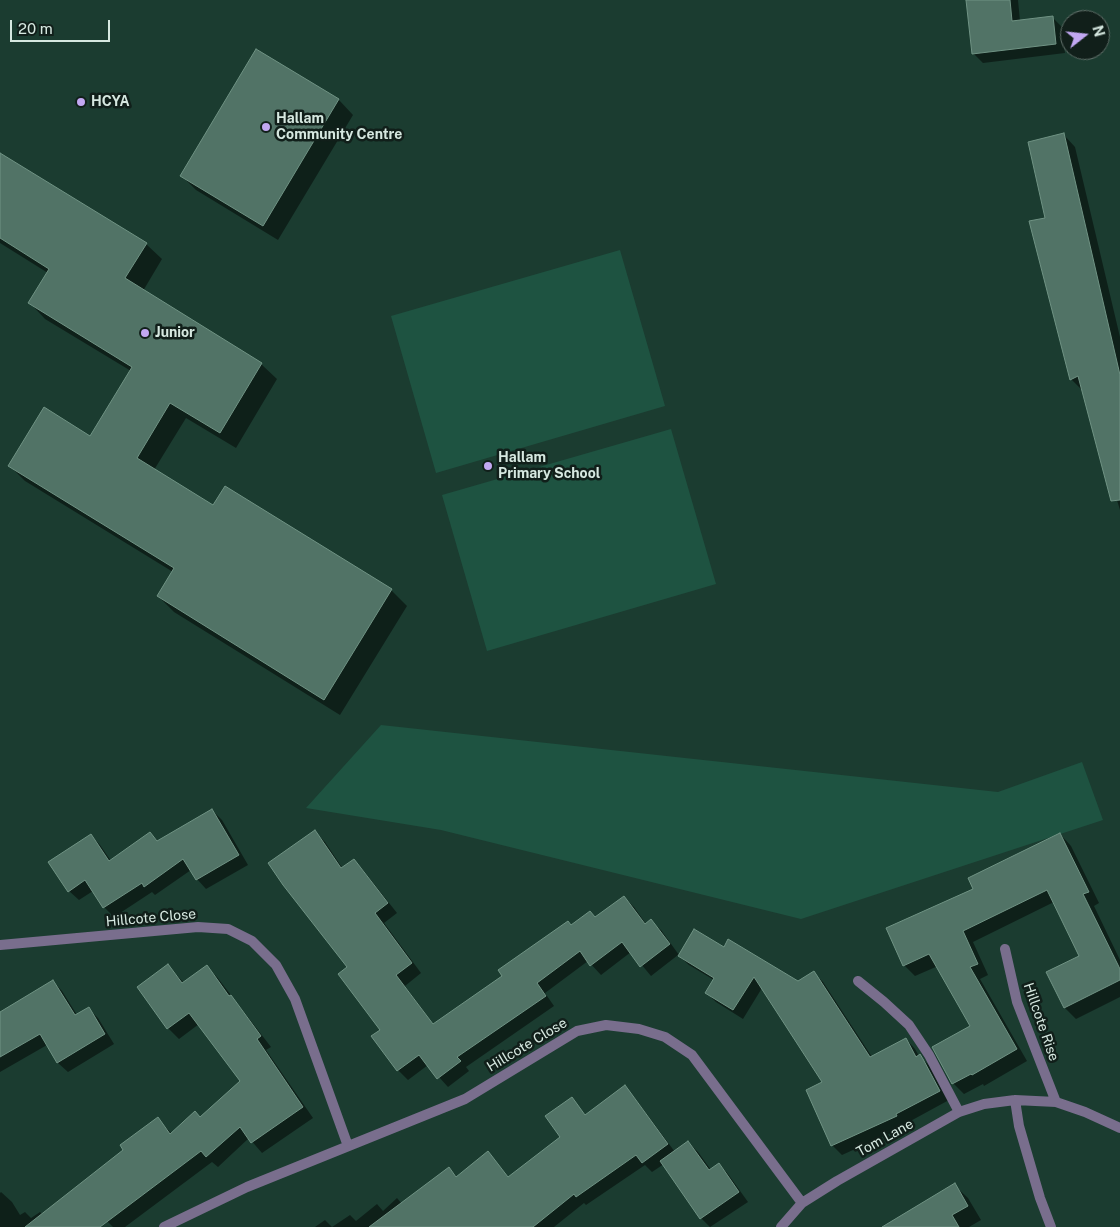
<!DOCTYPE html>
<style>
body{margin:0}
#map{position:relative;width:1120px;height:1227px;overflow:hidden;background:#1b3c30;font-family:"Public Sans",sans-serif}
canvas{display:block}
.north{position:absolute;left:1060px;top:10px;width:50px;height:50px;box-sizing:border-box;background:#111f1a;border:1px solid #606f69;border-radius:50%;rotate:74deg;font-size:14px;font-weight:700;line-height:20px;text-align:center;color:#d6e8e0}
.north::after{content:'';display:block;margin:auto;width:18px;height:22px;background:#c2a8f2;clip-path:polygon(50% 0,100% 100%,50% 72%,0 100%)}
.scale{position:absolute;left:10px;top:20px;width:100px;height:22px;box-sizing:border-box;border:2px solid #d6e8e0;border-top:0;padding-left:6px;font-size:15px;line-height:18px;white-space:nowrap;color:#d6e8e0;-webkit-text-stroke:4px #111f1a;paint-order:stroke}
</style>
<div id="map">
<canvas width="1120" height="1227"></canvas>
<div class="north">N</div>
<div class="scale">20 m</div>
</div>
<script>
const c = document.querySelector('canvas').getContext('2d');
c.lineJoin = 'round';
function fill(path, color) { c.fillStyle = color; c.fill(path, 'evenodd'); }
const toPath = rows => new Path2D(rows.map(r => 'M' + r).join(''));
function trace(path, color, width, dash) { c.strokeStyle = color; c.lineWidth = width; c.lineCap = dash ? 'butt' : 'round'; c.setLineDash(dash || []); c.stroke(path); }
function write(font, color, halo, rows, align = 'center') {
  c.font = font + ' "Public Sans",sans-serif'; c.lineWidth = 5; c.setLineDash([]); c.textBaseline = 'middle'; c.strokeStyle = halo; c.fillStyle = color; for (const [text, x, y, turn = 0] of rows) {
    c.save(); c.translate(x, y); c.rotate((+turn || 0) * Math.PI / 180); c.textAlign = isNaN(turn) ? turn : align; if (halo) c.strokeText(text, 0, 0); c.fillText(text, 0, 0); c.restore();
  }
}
fill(toPath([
 [620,250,665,406,436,473,391,316],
 [671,429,716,584,487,651,442,495],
 [381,725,998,792,1082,762,1103,820,801,919,441,830,306,808]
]), '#1e5341');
fill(toPath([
 [967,0,1018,0,1020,21,1052,17,1062,27,1065,53,983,63,974,54],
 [257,51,339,100,353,115,278,240,196,190,182,176],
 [1064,135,1075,147,1120,337,1120,510,1083,391,1071,379,1046,219],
 [0,154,146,244,162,259,143,291,261,364,277,379,236,448,186,418,154,470,213,507,391,590,407,606,340,715,174,612,158,596,173,572,25,481,10,466,91,437,131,371,45,319,30,303,48,273,0,243],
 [212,810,222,820,248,865,206,889,197,879,191,870,155,895,152,892,114,917,104,907,93,891,79,900,69,891,91,835,100,845,111,861,150,833,159,842],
 [315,832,325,842,343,869,354,860,363,870,397,913,384,923,421,973,405,986,434,1025,504,976,571,926,596,918,624,897,634,907,646,924,651,921,661,930,679,955,724,948,798,983,814,973,823,982,872,1057,906,1039,915,1049,919,1056,930,1066,949,1100,905,1124,906,1126,842,1155,832,1145,823,1083,762,988,743,1019,716,1002,706,992,714,980,689,965,678,955,651,976,631,952,601,975,588,961,545,993,554,1006,466,1067,469,1071,448,1087,428,1065,408,1080,398,1070,373,1037,382,1030,349,967],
 [1060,834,1071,846,1099,903,1094,906,1120,960,1120,997,1076,1019,1065,1008,1048,973,1080,957,1054,902,973,942,988,975,980,979,1027,1061,984,1086,983,1084,964,1094,953,1083,971,1026,938,966,915,976,904,965,975,889],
 [168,966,184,983,207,967,217,977,271,1047,266,1050,313,1118,262,1153,249,1138,218,1167,212,1162,125,1227,113,1227,105,1219,95,1227,0,1227,0,1193,1,1192,12,1202,20,1215,25,1212,31,1218,40,1212,43,1215,124,1150,158,1119,172,1134,201,1118,242,1081,199,1024,179,1039,168,1028],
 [53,981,62,991,77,1015,88,1008,98,1018,114,1044,68,1072,58,1063,47,1045,0,1072,0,1012,1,1013],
 [625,1087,634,1097,675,1152,688,1142,698,1152,711,1170,719,1164,728,1174,748,1202,710,1227,701,1218,664,1164,652,1172,645,1165,586,1205,584,1203,554,1227,332,1227,350,1215,356,1221,377,1204,383,1211,397,1198,402,1204,449,1168,457,1177,488,1153,509,1178,562,1137,572,1099,586,1116],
 [954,1185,968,1198,981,1220,969,1227,894,1227],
 [325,1220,332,1227,315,1227]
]), '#0007');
const building = toPath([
 [966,0,1010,0,1012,21,1053,16,1056,44,972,54,966,0],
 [256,49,339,99,263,226,180,176,256,49],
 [1064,133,1120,375,1120,500,1111,501,1078,376,1070,380,1029,221,1045,218,1028,142,1064,133],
 [0,153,147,243,125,278,262,363,220,433,170,403,137,458,213,505,225,486,392,589,324,700,157,596,174,568,8,466,44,407,90,436,132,367,28,303,49,269,0,238,0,153],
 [212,809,239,855,196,880,183,859,144,887,142,883,103,908,85,880,68,892,48,862,91,834,109,861,150,832,157,841,212,809],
 [315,830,341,868,354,859,388,903,375,913,412,963,396,975,433,1024,502,976,498,970,568,921,571,925,590,911,595,917,624,896,645,924,651,919,670,944,640,967,622,942,590,966,580,951,537,983,546,996,457,1057,461,1061,437,1079,419,1055,397,1071,371,1036,380,1030,338,974,347,967,283,885,268,863,315,830],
 [1060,833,1089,892,1083,894,1120,969,1120,980,1064,1008,1046,972,1079,956,1047,890,963,931,978,964,970,967,1017,1049,972,1075,971,1074,952,1084,932,1047,970,1026,929,954,903,966,886,928,973,889,968,878,1060,833],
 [694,929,724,947,728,939,798,981,814,971,870,1057,906,1038,916,1057,920,1054,923,1059,940,1091,896,1114,897,1116,831,1146,806,1090,822,1082,754,977,733,1010,705,993,714,978,678,956,694,929],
 [168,964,182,983,207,965,229,996,231,995,261,1036,257,1039,303,1107,251,1143,240,1127,206,1157,201,1151,100,1227,25,1227,123,1150,120,1145,158,1117,170,1134,195,1111,200,1117,240,1081,189,1013,167,1029,137,987,168,964],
 [53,980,75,1015,89,1007,105,1034,57,1063,40,1034,0,1057,0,1012,53,980],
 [625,1085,668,1144,642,1163,636,1155,576,1197,574,1194,533,1227,369,1227,449,1167,456,1177,488,1151,508,1177,560,1137,545,1116,572,1097,585,1115,625,1085],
 [688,1141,709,1170,719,1163,739,1192,700,1219,660,1161,688,1141],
 [955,1183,968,1206,952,1215,959,1227,882,1227,955,1183]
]);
fill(building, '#517366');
trace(building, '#709384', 1);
trace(toPath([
 [0,945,198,927,228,929,252,941,276,965,295,999,348,1146],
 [1005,949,1017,1002,1056,1102],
 [858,981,884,1002,909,1025,929,1055,959,1112],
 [1015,1100,1019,1126,1040,1198,1051,1227],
 [164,1227,247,1187,465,1099,577,1031,606,1025,639,1029,665,1037,692,1055,802,1203],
 [781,1227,802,1203,837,1181,959,1112,984,1104,1015,1100,1056,1102,1085,1112,1120,1128]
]), '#796e8d', 10);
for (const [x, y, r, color] of [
 [81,102,5,"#c2a8f2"],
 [266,127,5,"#c2a8f2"],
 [145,333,5,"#c2a8f2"],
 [488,466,5,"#c2a8f2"]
]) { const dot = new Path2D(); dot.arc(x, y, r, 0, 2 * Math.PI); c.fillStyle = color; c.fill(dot); trace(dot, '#111f1a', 2); }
write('bold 14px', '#d6e8e0', '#111f1a', [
 ["HCYA",91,102],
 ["Hallam",276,119],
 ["Community Centre",276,135],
 ["Junior",155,333],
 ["Hallam",498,458],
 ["Primary School",498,474]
], 'left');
write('14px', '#d6e8e0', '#111f1a', [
 ["Hillcote Close",151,918,-5],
 ["Hillcote Rise",1041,1022,71],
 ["Hillcote Close",527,1045,-31],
 ["Tom Lane",885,1138,-29]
]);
</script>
